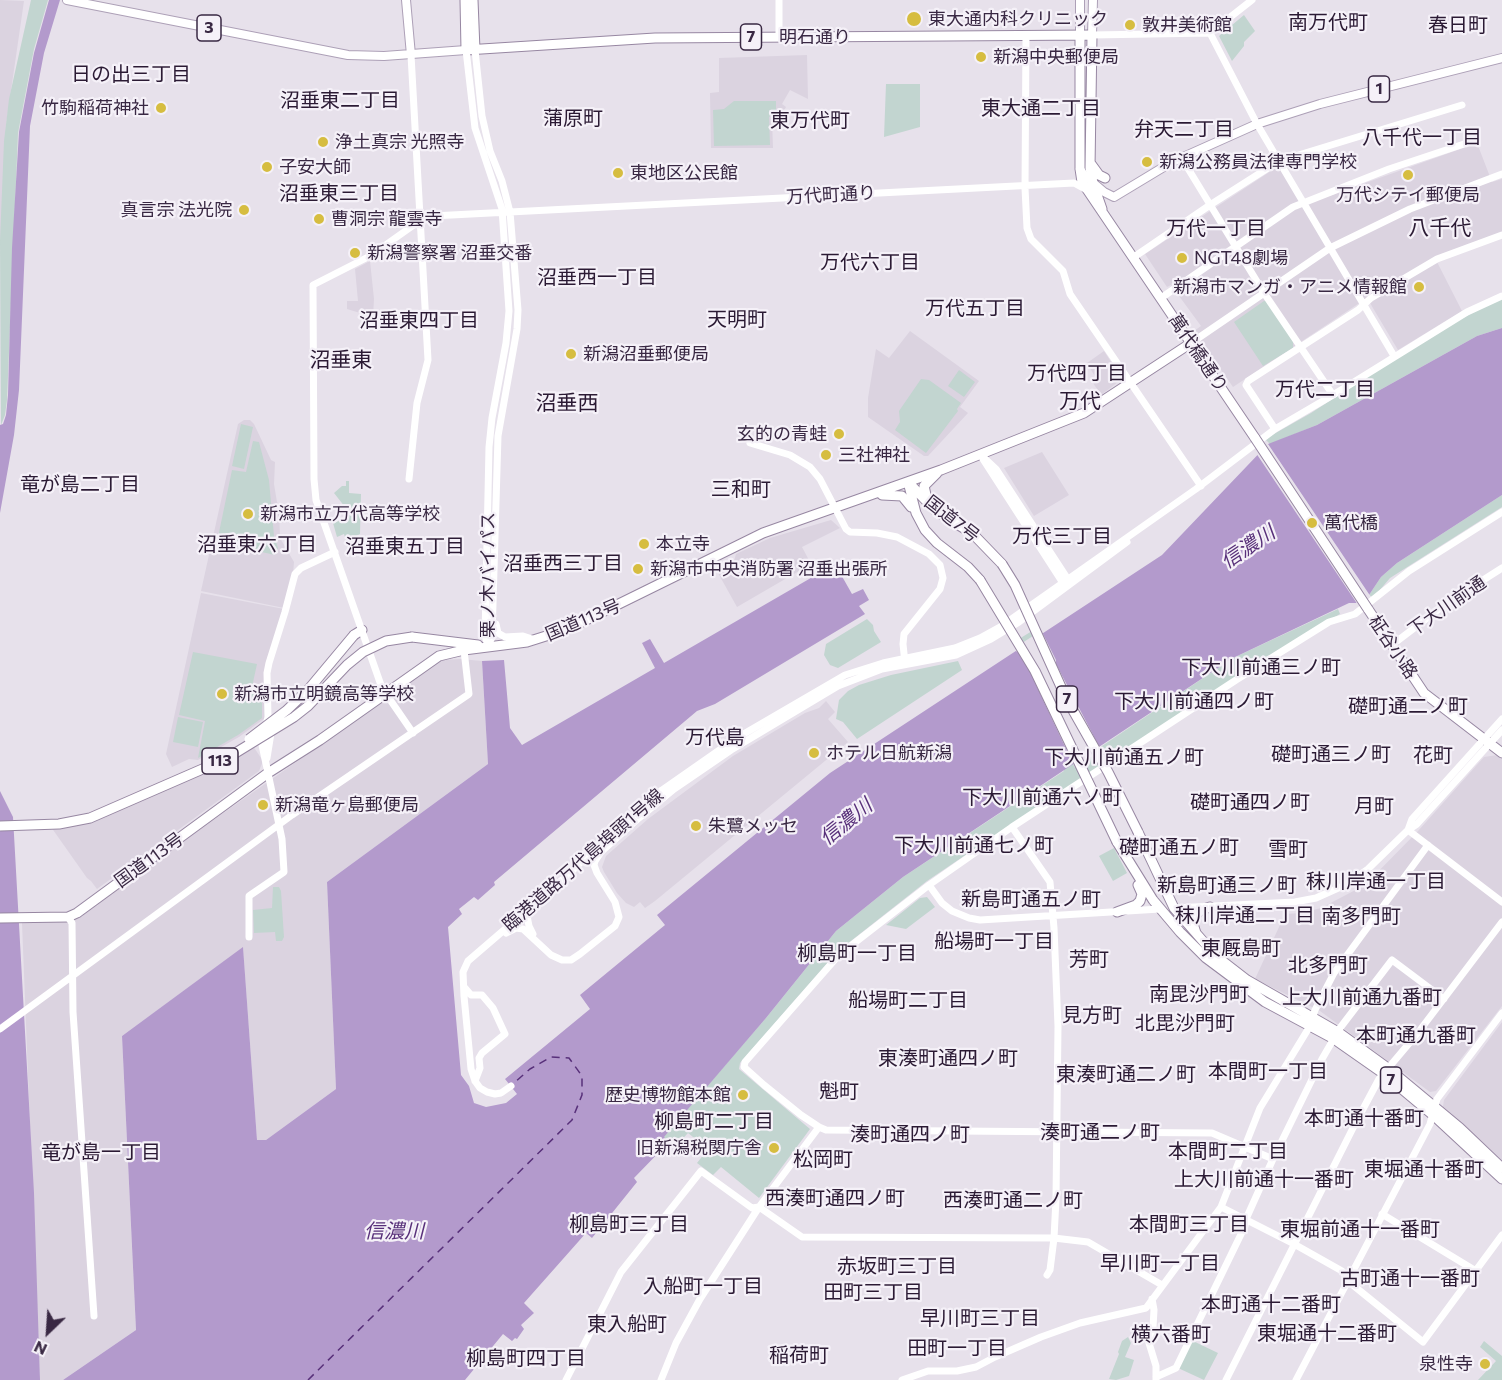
<!DOCTYPE html>
<meta charset="utf-8">
<style>
body{margin:0}
#map{position:relative;width:1502px;height:1380px;overflow:hidden;background:#e7e1eb;font-family:Commissioner,sans-serif}
canvas{display:block}
.north{position:absolute;left:18px;top:1302px;width:60px;height:60px;-webkit-text-stroke:4px #f5f1f8;paint-order:stroke;rotate:205deg;font-size:16px;font-weight:700;line-height:24px;text-align:center;color:#392843}
.north::after{content:'';display:block;margin:auto;width:21px;height:27px;background:#392843;clip-path:polygon(50% 0,100% 100%,50% 72%,0 100%)}
</style>
<div id="map">
<canvas width="1502" height="1380"></canvas>
<div class="north">N</div>
</div>
<script>
const c = document.querySelector('canvas').getContext('2d');
c.lineJoin = 'round';
function fill(path, color) { c.fillStyle = color; c.fill(path, 'evenodd'); }
const toPath = rows => new Path2D(rows.map(r => 'M' + r).join(''));
function trace(path, color, width, dash) { c.strokeStyle = color; c.lineWidth = width; c.lineCap = dash ? 'butt' : 'round'; c.setLineDash(dash || []); c.stroke(path); }
function write(font, color, halo, rows, align = 'center') {
  c.font = font + ' Commissioner,"Noto Sans JP",sans-serif'; c.lineWidth = 4.5; c.setLineDash([]); c.textBaseline = 'middle'; c.strokeStyle = halo; c.fillStyle = color; for (const [text, x, y, turn = 0] of rows) {
    c.save(); c.translate(x, y); c.rotate((+turn || 0) * Math.PI / 180); c.textAlign = isNaN(turn) ? turn : align; if (halo) c.strokeText(text, 0, 0); c.fillText(text, 0, 0); c.restore();
  }
}
fill(toPath([
 [0,0,24,1,6,125,0,260],
 [807,55,808,99,790,90,782,104,786,107,779,119,772,120,773,148,711,148,710,93,719,92,719,58],
 [1477,143,1492,182,1502,179,1502,233,1435,258,1462,311,1398,350,1367,298,1233,387,1194,331,1201,326,1171,285,1167,287,1145,254,1280,165,1304,205],
 [370,261,374,299,373,317,347,309,347,301,358,301,355,269],
 [910,331,979,381,960,407,968,413,928,456,924,456,868,417,868,398,876,349,889,358],
 [1104,351,1122,379,1101,395,1093,383,1097,380,1087,363],
 [244,420,250,420,254,424,271,460,275,462,274,484,277,502,279,505,280,538,294,562,293,574,284,608,201,591,238,424],
 [1042,452,1069,495,1034,516,1004,468],
 [831,520,840,528,802,547,811,564,737,607,718,573,717,570,734,561,736,554,770,538],
 [201,593,284,609,266,662,265,718,239,737,198,760,189,759,172,767,166,754],
 [460,659,482,661,488,764,327,882,336,1089,266,1140,257,1140,243,948,122,1036,136,1330,63,1380,40,1380,22,923,78,919,169,851,442,660],
 [826,701,835,712,828,719,848,742,655,901,645,908,640,902,634,907,626,903,617,893,604,872,602,867,606,856,648,819,733,756,805,713,819,708],
 [253,746,263,761,259,771,97,889,91,881,87,878,51,827,69,826],
 [1497,755,1502,759,1502,1006,1436,1091,1430,1092,1320,1011,1255,979,1285,914,1301,913,1321,908,1365,885,1418,831,1484,757],
 [1502,1022,1502,1161,1442,1112,1444,1100]
]), '#dbd3e0');
fill(toPath([
 [31,0,48,0,34,49,18,133,7,400,5,415,1,425,0,241,4,141,9,99],
 [1244,15,1255,31,1244,42,1244,46,1232,61,1219,36],
 [886,84,920,84,920,127,884,137],
 [734,101,776,101,776,111,769,117,770,145,714,146,713,110,724,109],
 [1502,298,1502,328,1477,336,1317,425,1270,444,1265,439,1311,413,1439,330],
 [1264,301,1267,301,1293,340,1293,348,1263,366,1234,322],
 [959,370,975,382,964,397,948,386],
 [921,379,929,380,961,403,957,409,958,411,926,453,895,430,900,422,899,411],
 [241,424,253,427,244,469,232,466],
 [253,441,259,442,269,480,274,536,278,548,275,555,217,542,232,470,246,472],
 [346,481,349,481,349,493,361,494,360,534,346,541,344,534,337,537,333,523,345,519,345,507,334,493,342,486,346,486],
 [1502,495,1502,507,1390,578,1373,598,1369,595,1381,577,1397,563],
 [1338,609,1340,614,1306,634,1010,825,927,881,837,952,740,1063,739,1069,810,1129,759,1198,721,1167,713,1175,697,1163,708,1149,688,1133,675,1147,663,1137,766,1018,836,931,903,877,1064,771,1019,639,1032,631,1093,752,1233,658],
 [867,619,873,625,874,631,881,642,838,668,830,665,824,655,826,644],
 [193,652,257,664,252,687,262,703,262,718,238,735,198,758,205,721,179,715],
 [958,661,962,670,857,739,843,722,836,719,839,700,848,691,859,685,891,675],
 [178,717,203,722,198,747,173,742],
 [1114,848,1127,873,1113,881,1099,856],
 [273,887,279,887,281,891,284,937,282,941,276,941,275,932,254,933,253,910,272,908],
 [927,897,935,907,906,929,886,925,920,898],
 [1128,1337,1131,1343,1125,1357,1134,1360,1129,1376,1116,1380,1109,1379,1119,1354,1118,1352,1122,1341],
 [1191,1340,1218,1353,1204,1380,1178,1368],
 [1484,1341,1502,1356,1502,1380,1478,1380,1496,1361,1480,1347]
]), '#c2d5d0');
fill(toPath([
 [49,0,60,0,44,53,30,126,19,390,14,435,0,513,0,425,3,424,6,415,8,395,12,248,19,132,34,53],
 [1502,328,1502,495,1397,563,1381,577,1369,595,1356,603,1349,603,1233,658,903,877,836,931,766,1018,664,1137,669,1142,634,1178,637,1182,592,1238,586,1233,524,1303,534,1313,521,1325,524,1329,517,1339,515,1338,512,1341,503,1334,465,1380,63,1380,136,1330,122,1036,243,947,257,1140,266,1140,336,1089,327,882,488,764,482,661,504,660,510,728,522,745,655,668,642,643,650,639,664,663,835,564,852,594,863,589,869,600,859,606,865,614,715,704,697,711,494,882,495,885,478,900,474,897,459,909,462,914,448,927,461,1075,469,1086,474,1103,486,1107,506,1103,517,1094,505,1079,590,1009,580,995,665,925,657,915,830,773,1162,555,1268,444,1317,425,1477,336],
 [0,791,13,817,34,1193,40,1380,0,1380]
]), '#b39acc');
fill(toPath([
 [1266,441,1371,597,1358,605,1256,453],
 [1042,630,1042,632,1056,660,1056,664,1101,750,1075,768,1030,672,1019,653,1013,649]
]), '#e7e1eb');
trace(toPath([
 [308,1380,572,1120,582,1095,582,1076,569,1058,551,1057,530,1069,514,1083]
]), '#58307a', 1.5, [8, 6]);
const primary = toPath([
 [67,0,348,55,384,56,466,50],
 [406,0,411,55],
 [1080,35,1080,0],
 [1092,35,1093,0],
 [1080,169,1084,175,1104,192,1114,197,1172,162,1257,124,1320,104,1502,58]
]);
const highway = toPath([
 [465,0,466,50,655,38,1092,35,1090,168,1093,183,1102,209],
 [473,0,475,50],
 [1080,35,1080,169,1082,182,1255,438],
 [1091,164,1099,175,1105,178],
 [908,482,916,513,925,530,937,543,968,567,980,580],
 [908,482,936,511,973,534,1002,564],
 [882,495,902,496,911,507],
 [927,499,924,486,937,473],
 [1368,609,1424,693,1502,753],
 [354,635,362,630],
 [412,637,478,645],
 [1138,832,1174,908,1216,956,1247,980,1338,1032,1389,1069,1460,1128,1502,1168],
 [1117,842,1153,900,1180,932,1206,958,1265,1002,1334,1039,1384,1074,1433,1115,1502,1179],
 [1117,912,1136,905,1140,901,1142,894,1138,885],
 [0,918,68,917,77,913,268,773,320,740,439,656,464,650,527,642,568,629,763,533,941,470,1084,413,1191,343],
 [1196,933,1193,924,1194,916,1201,910,1210,907]
]);
trace(primary, '#ada0b7', 10);
trace(highway, '#9787a2', 11);
trace(toPath([
 [779,0,779,37],
 [1210,33,1257,124,1394,356],
 [1026,35,1025,188,1027,228,1031,239,1063,271,1070,294,1201,486],
 [1092,35,1210,33,1252,0],
 [466,50,475,128,502,209,509,311,506,343,492,418,489,447,485,636,488,646],
 [475,50,482,116,490,151,502,181,510,212,518,310,517,329,498,436,492,637,488,646],
 [1181,157,1264,293,1333,395],
 [1134,257,1210,205,1279,161,1462,105],
 [1161,298,1293,207,1389,169,1476,140],
 [1191,343,1330,248,1410,209,1502,174],
 [1275,429,1246,385,1248,381,1358,310,1371,298,1437,259,1502,235],
 [750,443,790,455,810,467,820,479,846,529,850,532,877,533,897,537,929,554,940,565,943,578,940,589,904,634,903,644,905,663],
 [981,455,996,469,1067,578,1068,583],
 [983,459,1063,583],
 [409,479,417,403,428,360,411,55],
 [496,624,498,633,505,637,523,636,535,640],
 [1392,645,1447,603,1502,568],
 [413,733,382,688,316,500,314,479,313,285,370,256,418,222,432,216,1074,183,1085,189],
 [267,758,272,727],
 [1012,827,1050,882,1054,928,1058,1026,1056,1199,1054,1238,1050,1270,1047,1275],
 [1408,830,1412,819,1502,719],
 [1408,830,1502,902],
 [929,885,942,903,952,911,969,918,980,920,1160,909],
 [1174,908,1295,902,1316,898,1345,885,1368,869,1408,830,1417,824,1502,730],
 [526,911,529,926,533,934],
 [68,917,72,923,73,1012,94,1316],
 [506,933,516,928,523,929,551,955,562,960,571,960,580,954,615,926,619,917,615,902,597,873,594,865,595,861,601,852,639,818,674,789,731,750,838,686,882,669,956,655,991,639,1019,622,1127,542],
 [249,937,249,896,284,872,282,839,262,745,268,717,267,673,269,663,285,612,295,574,301,568,335,552],
 [465,988,471,995,482,995,493,1008,505,1034,482,1053,479,1058,480,1068,475,1081],
 [0,1029,292,815,469,694,464,650],
 [511,1086,501,1093,495,1094,487,1092,480,1088,475,1081,471,1069,464,996,463,972,468,961,568,875,601,842,662,790,735,739,845,675,883,663,955,648,980,638,1000,627,1196,489,1275,429,1333,395,1467,312,1502,296],
 [1273,1159,1212,1133,826,1130,819,1127,801,1115,764,1085,744,1067,745,1062,839,955,929,885,1012,827,1236,680,1329,622,1355,614,1409,571,1502,512],
 [1221,1207,1294,1244,1342,1271,1354,1286,1423,1342,1502,1235],
 [1382,1214,1476,1271],
 [1152,1299,1154,1310,1153,1327,1149,1343,1156,1366,1156,1380],
 [1156,1377,1176,1368,1245,1226,1246,1219,1273,1159,1322,1059,1340,1028,1392,960,1444,999],
 [566,1380,621,1272,701,1171,752,1208,759,1207,802,1237,1054,1238,1088,1242,1162,1285],
 [661,1380,676,1343,700,1299,759,1207,819,1127],
 [902,1380,928,1371,957,1371,976,1367,995,1357,1041,1337,1080,1323,1146,1308,1221,1207,1260,1108,1310,1026,1315,1010,1334,973,1428,845],
 [1226,1380,1355,1124,1379,1079,1417,1034,1502,922],
 [1296,1380,1430,1124,1437,1099,1502,1013]
]), '#fff', 7);
trace(primary, '#fff', 8);
trace(highway, '#fff', 9);
const highwayBridge = toPath([
 [1255,438,1368,609],
 [1002,564,1015,585,1066,698,1108,772,1138,832],
 [980,580,1035,671,1117,842],
 [249,739,287,710,308,690,354,635],
 [0,826,59,824,90,818,214,764,237,752,294,717,308,706,347,665,363,652,386,641,412,637]
]);
trace(highwayBridge, '#9787a2', 11, []);
trace(highwayBridge, '#fff', 9);
for (const [x, y, r, color] of [
 [914,19,8,"#d6bd40"],
 [1130,25,6,"#d6bd40"],
 [981,57,6,"#d6bd40"],
 [161,108,6,"#d6bd40"],
 [323,142,6,"#d6bd40"],
 [1147,162,6,"#d6bd40"],
 [267,167,6,"#d6bd40"],
 [618,173,6,"#d6bd40"],
 [1408,175,6,"#d6bd40"],
 [244,210,6,"#d6bd40"],
 [319,219,6,"#d6bd40"],
 [355,253,6,"#d6bd40"],
 [1182,258,6,"#d6bd40"],
 [1419,287,6,"#d6bd40"],
 [571,354,6,"#d6bd40"],
 [839,434,6,"#d6bd40"],
 [826,455,6,"#d6bd40"],
 [248,514,6,"#d6bd40"],
 [1312,523,6,"#d6bd40"],
 [644,544,6,"#d6bd40"],
 [638,569,6,"#d6bd40"],
 [222,694,6,"#d6bd40"],
 [814,753,6,"#d6bd40"],
 [263,805,6,"#d6bd40"],
 [696,826,6,"#d6bd40"],
 [743,1095,6,"#d6bd40"],
 [774,1148,6,"#d6bd40"],
 [1485,1364,6,"#d6bd40"]
]) { const dot = new Path2D(); dot.arc(x, y, r, 0, 2 * Math.PI); c.fillStyle = color; c.fill(dot); trace(dot, '#f5f1f8', 2); }
for (const [x, y, w] of [
 [209,28,24],
 [751,37,21],
 [1379,89,21],
 [1067,699,21],
 [220,761,36],
 [1391,1080,21]
]) { const box = new Path2D(); box.roundRect(x - w / 2, y - 13, w, 26, 4.5); c.fillStyle = '#f5f1f8'; c.fill(box); trace(box, '#392843', 1.5); }
write('bold 16px', '#392843', null, [
 ["3",209,28],
 ["7",751,37],
 ["1",1379,89],
 ["7",1067,699],
 ["113",220,761],
 ["7",1391,1080]
]);
write('18px', '#392843', '#f5f1f8', [
 ["東大通内科クリニック",928,19],
 ["敦井美術館",1142,25],
 ["新潟中央郵便局",993,57],
 ["竹駒稲荷神社",149,108,"right"],
 ["浄土真宗 光照寺",335,142],
 ["新潟公務員法律専門学校",1159,162],
 ["子安大師",279,167],
 ["東地区公民館",630,173],
 ["万代シテイ郵便局",1408,195,"center"],
 ["真言宗 法光院",232,210,"right"],
 ["曹洞宗 龍雲寺",331,219],
 ["新潟警察署 沼垂交番",367,253],
 ["NGT48劇場",1194,258],
 ["新潟市マンガ・アニメ情報館",1407,287,"right"],
 ["新潟沼垂郵便局",583,354],
 ["玄的の青蛙",827,434,"right"],
 ["三社神社",838,455],
 ["新潟市立万代高等学校",260,514],
 ["萬代橋",1324,523],
 ["本立寺",656,544],
 ["新潟市中央消防署 沼垂出張所",650,569],
 ["新潟市立明鏡高等学校",234,694],
 ["ホテル日航新潟",826,753],
 ["新潟竜ヶ島郵便局",275,805],
 ["朱鷺メッセ",708,826],
 ["歴史博物館本館",731,1095,"right"],
 ["旧新潟税関庁舎",762,1148,"right"],
 ["泉性寺",1473,1364,"right"]
], 'left');
write('18px', '#392843', '#f5f1f8', [
 ["明石通り",815,37],
 ["万代町通り",831,195,-3],
 ["萬代橋通り",1198,353,56],
 ["国道7号",952,519,38],
 ["栗ノ木バイパス",488,575,-90],
 ["下大川前通",1447,606,-35],
 ["国道113号",583,620,-23],
 ["柾谷小路",1393,647,56],
 ["国道113号",149,860,-36],
 ["臨港道路万代島埠頭1号線",583,860,-41]
]);
write('20px', '#2b1a34', '#f5f1f8', [
 ["南万代町",1328,22],
 ["春日町",1458,25],
 ["日の出三丁目",131,74],
 ["沼垂東二丁目",340,100],
 ["東大通二丁目",1041,108],
 ["蒲原町",573,118],
 ["東万代町",810,120],
 ["弁天二丁目",1184,129],
 ["八千代一丁目",1422,137],
 ["沼垂東三丁目",339,193],
 ["万代一丁目",1216,228],
 ["万代六丁目",870,262],
 ["沼垂西一丁目",597,277],
 ["万代五丁目",975,308],
 ["天明町",737,319],
 ["沼垂東四丁目",419,320],
 ["万代四丁目",1077,373],
 ["万代二丁目",1325,389],
 ["竜が島二丁目",80,484],
 ["三和町",741,489],
 ["万代三丁目",1062,536],
 ["沼垂東六丁目",257,544],
 ["沼垂東五丁目",405,546],
 ["沼垂西三丁目",563,563],
 ["下大川前通三ノ町",1261,667],
 ["下大川前通四ノ町",1194,701],
 ["礎町通二ノ町",1408,706],
 ["万代島",715,737],
 ["礎町通三ノ町",1331,754],
 ["花町",1433,755],
 ["下大川前通五ノ町",1124,757],
 ["下大川前通六ノ町",1042,797],
 ["礎町通四ノ町",1250,802],
 ["月町",1374,806],
 ["下大川前通七ノ町",974,845],
 ["礎町通五ノ町",1179,847],
 ["雪町",1288,849],
 ["秣川岸通一丁目",1376,881],
 ["新島町通三ノ町",1227,885],
 ["新島町通五ノ町",1031,899],
 ["秣川岸通二丁目",1245,915],
 ["南多門町",1361,916],
 ["船場町一丁目",994,941],
 ["東厩島町",1241,948],
 ["柳島町一丁目",857,953],
 ["芳町",1089,959],
 ["北多門町",1328,965],
 ["南毘沙門町",1199,994],
 ["上大川前通九番町",1362,997],
 ["船場町二丁目",908,1000],
 ["見方町",1092,1015],
 ["北毘沙門町",1185,1023],
 ["本町通九番町",1416,1035],
 ["東湊町通四ノ町",948,1058],
 ["本間町一丁目",1268,1071],
 ["東湊町通二ノ町",1126,1074],
 ["魁町",839,1091],
 ["本町通十番町",1364,1118],
 ["柳島町二丁目",714,1121],
 ["湊町通二ノ町",1100,1132],
 ["湊町通四ノ町",910,1134],
 ["本間町二丁目",1228,1151],
 ["竜が島一丁目",101,1152],
 ["松岡町",823,1159],
 ["東堀通十番町",1424,1169],
 ["上大川前通十一番町",1264,1179],
 ["西湊町通四ノ町",835,1198],
 ["西湊町通二ノ町",1013,1200],
 ["柳島町三丁目",629,1224],
 ["本間町三丁目",1189,1224],
 ["東堀前通十一番町",1360,1229],
 ["早川町一丁目",1160,1263],
 ["赤坂町三丁目",897,1266],
 ["古町通十一番町",1410,1278],
 ["入船町一丁目",703,1286],
 ["田町三丁目",873,1292],
 ["本町通十二番町",1271,1304],
 ["早川町三丁目",980,1318],
 ["東入船町",627,1324],
 ["東堀通十二番町",1327,1333],
 ["横六番町",1171,1334],
 ["田町一丁目",957,1348],
 ["稲荷町",799,1355],
 ["柳島町四丁目",526,1358]
]);
write('italic 20px', '#58307a', '#f5f1f8', [
 ["信濃川",1248,547,-34],
 ["信濃川",846,822,-39],
 ["信濃川",394,1231]
]);
write('21px', '#2b1a34', '#f5f1f8', [
 ["八千代",1440,228],
 ["沼垂東",341,360],
 ["万代",1080,401],
 ["沼垂西",567,403]
]);
</script>
